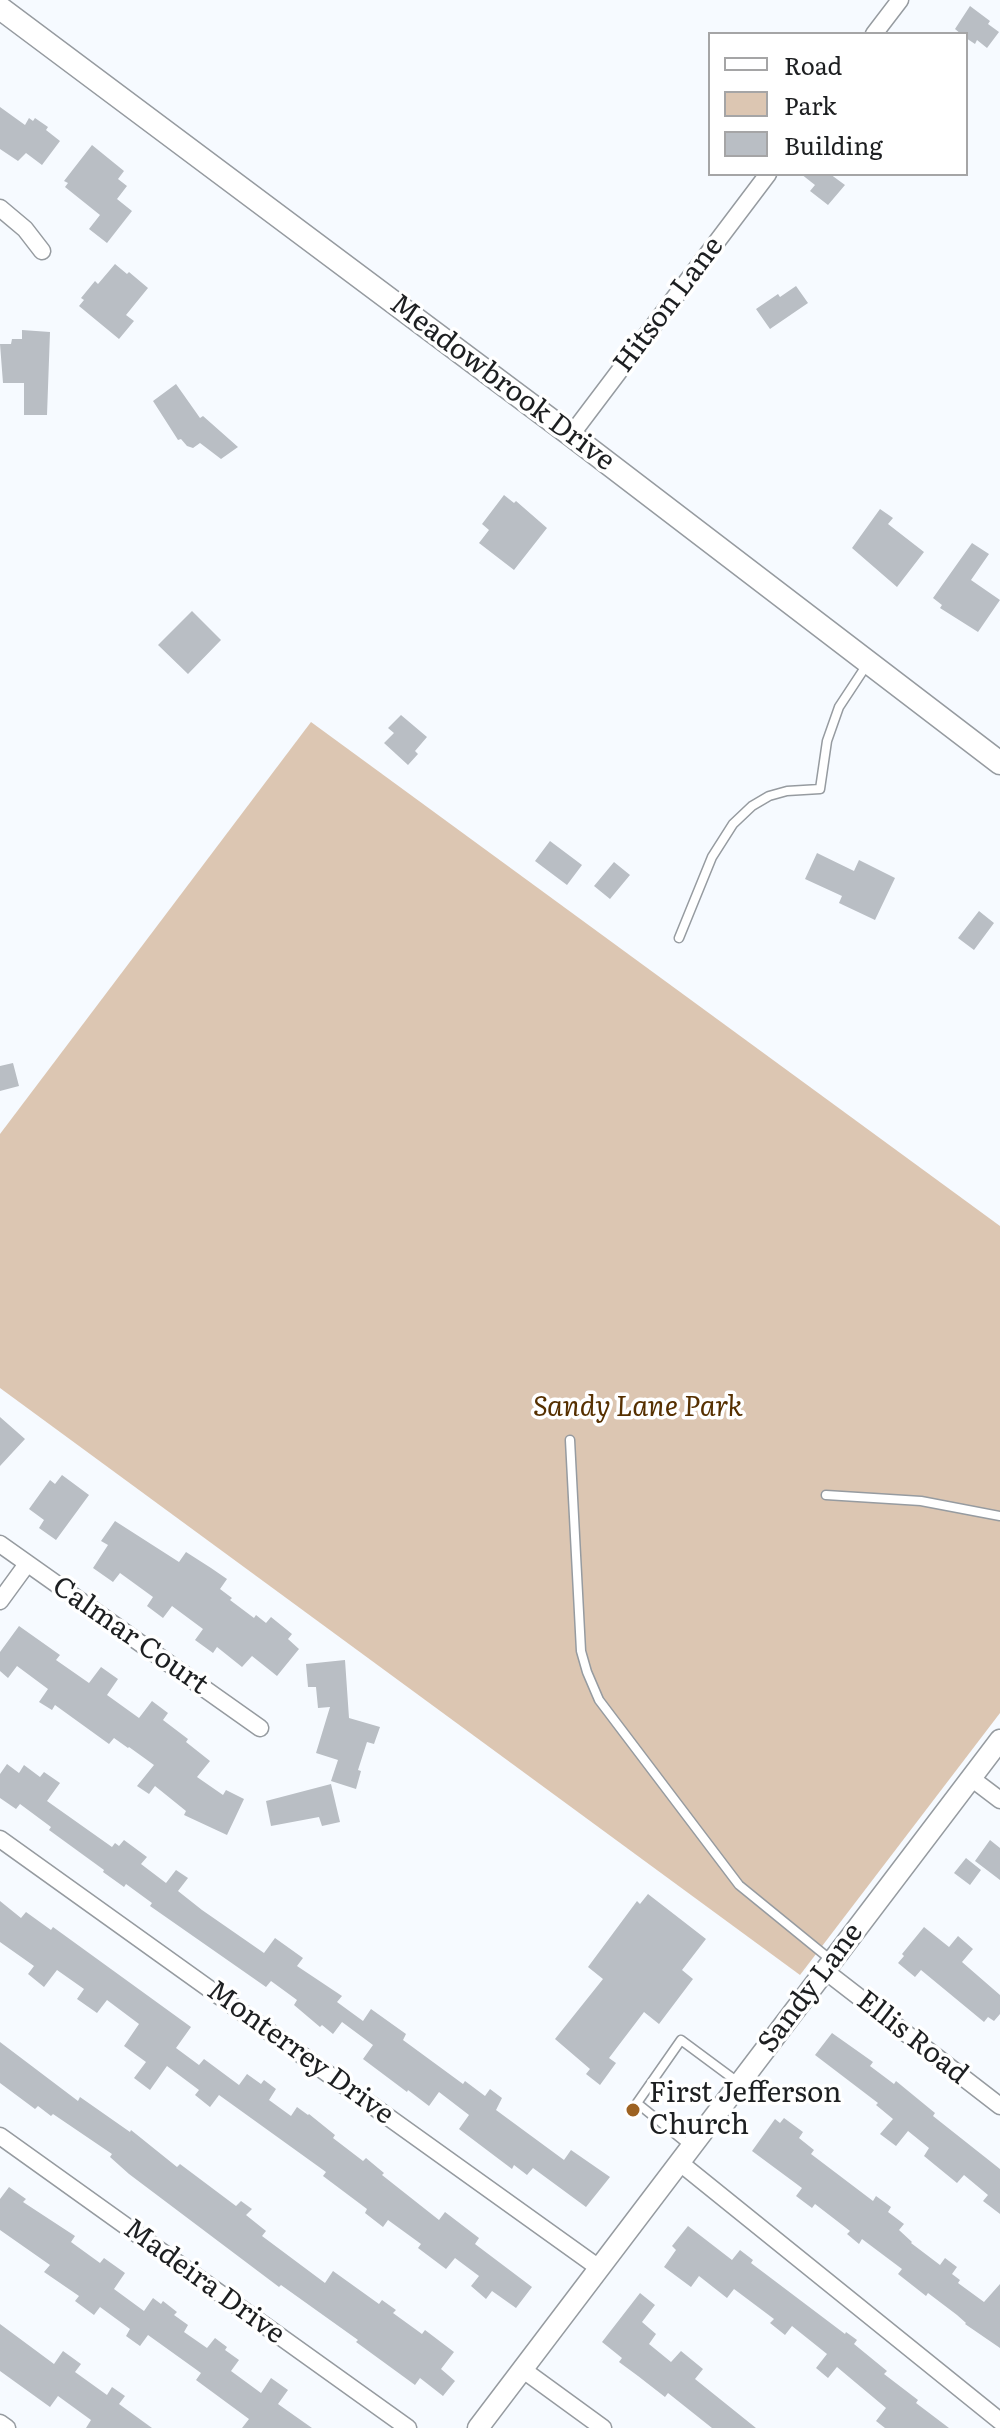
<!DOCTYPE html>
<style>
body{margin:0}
#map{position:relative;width:1000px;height:2428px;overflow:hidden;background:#f6faff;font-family:Literata,serif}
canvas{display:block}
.legend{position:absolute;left:708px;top:32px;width:260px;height:144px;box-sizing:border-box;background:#fff;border:2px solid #a5a5a6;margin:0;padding:10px 14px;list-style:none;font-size:24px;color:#1d1f21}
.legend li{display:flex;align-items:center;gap:16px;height:40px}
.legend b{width:40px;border:2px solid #a5a5a6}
</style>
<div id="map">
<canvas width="1000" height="2428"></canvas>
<ul class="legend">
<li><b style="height:10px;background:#fff"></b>Road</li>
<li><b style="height:22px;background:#dcc6b2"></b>Park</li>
<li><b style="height:22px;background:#b9bec4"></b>Building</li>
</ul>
</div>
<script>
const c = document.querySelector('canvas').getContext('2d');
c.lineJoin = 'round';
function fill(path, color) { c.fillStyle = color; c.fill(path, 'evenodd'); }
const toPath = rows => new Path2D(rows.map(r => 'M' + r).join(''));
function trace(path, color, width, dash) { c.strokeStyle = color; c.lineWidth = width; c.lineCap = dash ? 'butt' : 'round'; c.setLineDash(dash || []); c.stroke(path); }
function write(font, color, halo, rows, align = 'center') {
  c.font = font + ' Literata,serif'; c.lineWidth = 7; c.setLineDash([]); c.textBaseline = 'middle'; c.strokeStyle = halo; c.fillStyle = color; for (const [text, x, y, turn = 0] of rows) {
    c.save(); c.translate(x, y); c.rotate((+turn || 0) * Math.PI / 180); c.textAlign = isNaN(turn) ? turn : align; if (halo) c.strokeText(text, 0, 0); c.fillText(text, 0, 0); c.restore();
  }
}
fill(toPath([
 [311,722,1000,1226,1000,1713,800,1975,0,1388,0,1134]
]), '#dcc6b2');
fill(toPath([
 [970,6,990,21,988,24,999,32,987,48,977,40,975,44,966,38,966,34,961,34,955,29],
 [0,107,25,125,29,118,33,121,35,118,48,127,46,130,60,141,42,165,26,153,18,161,0,149],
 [92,145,124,171,118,179,127,186,117,199,132,211,107,243,89,229,100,215,65,187,68,183,64,181],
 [801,174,830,174,845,185,828,205,810,191,815,185],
 [115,264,127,274,129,272,148,288,126,315,134,321,119,339,79,306,84,300,81,298,95,281,98,284],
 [796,286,808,303,770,329,756,309,778,294,780,297],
 [22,330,50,332,47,415,24,415,24,383,3,383,0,344,11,344,12,339,22,339],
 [176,384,200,418,203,416,238,447,221,459,200,443,193,448,187,446,181,439,178,440,153,401],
 [504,495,514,503,516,501,547,528,514,570,479,543,489,530,482,524],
 [880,509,893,518,888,524,924,552,897,587,852,548],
 [972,543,989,554,971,580,1000,600,978,632,940,608,942,605,933,598],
 [192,611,221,640,188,674,158,645],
 [401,715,427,737,415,751,418,754,408,765,384,743,394,733,388,728],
 [550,841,582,865,567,885,535,861],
 [817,853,854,871,859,860,895,878,875,920,839,903,842,896,805,879],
 [614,862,630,875,610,899,594,886],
 [979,911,994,923,974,950,958,938],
 [13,1063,19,1086,0,1091,0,1066],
 [0,1417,25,1439,0,1466],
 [62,1475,89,1495,56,1540,39,1528,44,1520,29,1509,50,1480,55,1484],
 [115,1521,179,1562,186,1552,211,1568,227,1579,220,1589,232,1598,230,1600,254,1618,256,1615,266,1623,271,1617,292,1634,288,1639,299,1649,277,1676,252,1656,242,1667,217,1647,213,1653,195,1640,203,1629,172,1606,163,1618,147,1606,153,1597,120,1573,113,1582,93,1568,108,1545,101,1541],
 [19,1626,60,1655,56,1660,89,1683,101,1667,118,1679,107,1695,139,1718,152,1701,168,1713,163,1720,188,1739,186,1742,210,1761,197,1777,223,1795,226,1790,244,1799,227,1835,184,1815,186,1811,155,1786,149,1794,137,1786,154,1765,129,1747,128,1748,114,1738,109,1744,55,1705,52,1710,39,1702,48,1689,17,1666,8,1678,0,1671,0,1652],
 [345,1660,349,1718,380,1727,374,1744,367,1742,358,1770,361,1771,356,1789,331,1781,338,1760,316,1753,330,1707,318,1708,316,1687,308,1687,306,1664],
 [7,1764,19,1773,24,1765,40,1777,44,1772,60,1783,47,1801,112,1847,115,1843,119,1846,124,1840,147,1857,141,1864,166,1883,176,1870,188,1878,178,1891,202,1910,264,1953,275,1938,303,1958,297,1966,342,1996,337,2002,363,2021,371,2009,406,2034,403,2040,463,2084,465,2081,485,2096,490,2089,502,2098,496,2110,564,2160,571,2150,610,2177,586,2207,533,2168,527,2175,514,2165,512,2169,459,2129,469,2115,439,2092,429,2106,408,2090,407,2092,363,2059,373,2045,342,2022,333,2034,322,2025,320,2027,294,2005,297,2000,271,1981,266,1987,150,1906,152,1903,126,1884,124,1887,103,1872,104,1870,49,1830,51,1827,20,1804,16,1809,0,1798,0,1774],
 [331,1784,340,1822,322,1826,319,1817,271,1826,266,1801],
 [990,1840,1000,1848,1000,1880,975,1861],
 [966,1858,981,1870,970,1885,954,1873],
 [648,1894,706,1939,682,1970,693,1979,659,2024,644,2012,609,2058,616,2063,600,2085,586,2074,590,2069,555,2039,603,1979,588,1967,637,1901,640,1904],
 [0,1901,21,1918,26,1912,51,1930,53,1927,191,2027,176,2048,199,2065,204,2059,239,2085,247,2074,261,2084,264,2080,276,2089,269,2100,291,2116,297,2107,308,2115,309,2114,335,2135,333,2138,363,2161,366,2158,384,2173,382,2175,439,2220,445,2212,479,2238,475,2244,532,2287,516,2308,492,2291,486,2299,471,2286,479,2276,455,2258,446,2269,418,2248,421,2244,388,2220,383,2227,365,2213,367,2209,323,2176,326,2172,219,2095,210,2107,195,2095,199,2090,167,2066,150,2090,134,2078,146,2062,124,2046,139,2024,107,2000,97,2013,77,1999,84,1989,57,1970,44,1987,28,1974,34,1966,0,1942],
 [924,1927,949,1947,958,1936,973,1949,962,1962,1000,1995,1000,2014,994,2021,988,2017,984,2022,921,1970,915,1977,898,1963,904,1956,902,1954],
 [832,2033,873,2062,870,2066,894,2084,896,2081,935,2113,933,2116,1000,2169,1000,2214,983,2201,988,2195,964,2175,957,2183,924,2156,929,2148,908,2131,896,2146,880,2134,893,2119,876,2105,878,2103,815,2055],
 [0,2042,78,2101,80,2097,130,2132,131,2130,177,2167,180,2164,236,2206,241,2201,252,2209,246,2215,266,2231,262,2236,325,2283,333,2271,379,2304,382,2300,396,2310,393,2313,422,2334,425,2330,454,2352,441,2369,455,2381,443,2396,420,2378,415,2385,356,2342,358,2340,281,2285,279,2287,129,2174,110,2157,112,2154,53,2114,51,2116,38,2106,35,2109,0,2083],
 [784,2118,803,2132,799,2138,814,2150,811,2154,873,2201,876,2196,891,2207,888,2212,904,2224,899,2230,912,2242,911,2243,940,2265,945,2258,957,2267,952,2274,960,2280,958,2283,984,2302,1000,2284,1000,2348,965,2324,966,2323,957,2315,928,2293,926,2296,898,2274,902,2269,862,2239,859,2244,847,2234,850,2231,815,2204,812,2208,796,2196,802,2188,752,2151,775,2119,780,2123],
 [9,2187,26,2199,23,2202,75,2236,71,2242,100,2263,104,2258,125,2273,114,2289,144,2311,153,2298,161,2304,163,2301,177,2312,174,2315,188,2325,184,2332,207,2348,215,2338,227,2347,225,2350,239,2360,231,2371,261,2393,271,2378,288,2390,278,2404,312,2428,242,2428,249,2419,196,2380,201,2373,148,2335,140,2346,126,2336,130,2329,100,2307,94,2315,75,2301,79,2296,44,2272,50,2265,0,2230,0,2199],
 [688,2226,732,2260,740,2250,753,2260,751,2263,845,2334,846,2332,857,2340,854,2344,887,2371,884,2374,918,2400,916,2403,949,2428,885,2428,876,2421,886,2408,837,2367,828,2378,816,2368,827,2354,792,2326,785,2335,770,2323,774,2319,734,2289,727,2298,699,2276,691,2287,664,2267,676,2250,672,2246],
 [640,2293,655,2305,642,2322,656,2334,649,2344,671,2362,681,2351,703,2369,695,2379,756,2428,712,2428,668,2393,665,2397,638,2376,619,2362,622,2358,602,2342],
 [0,2324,54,2364,63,2351,81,2364,75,2372,107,2395,112,2387,125,2396,119,2404,152,2428,86,2428,91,2420,58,2396,50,2407,0,2371]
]), '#b9bec4');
const service = toPath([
 [679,938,712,857,733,824,752,806,769,796,787,791,820,789,827,741,839,707,868,663],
 [570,1440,581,1651,587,1672,599,1700,739,1885,831,1960],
 [826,1495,921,1501,1000,1516],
 [690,2146,637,2103,681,2040,739,2083]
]);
const minor = toPath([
 [874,34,900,0],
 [0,208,25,229,42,251],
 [571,435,768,174],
 [0,1544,260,1728],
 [0,1601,27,1564],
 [971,1778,1000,1800],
 [0,1839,599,2268],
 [824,1970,1000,2106],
 [0,2136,408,2428],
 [679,2162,1000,2421],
 [522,2369,603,2428],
 [0,2423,7,2428]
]);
const tertiary = toPath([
 [478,2428,1000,1740]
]);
const secondary = toPath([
 [0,8,571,435,1000,763]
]);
trace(service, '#969ba0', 11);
trace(minor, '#969ba0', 19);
trace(tertiary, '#969ba0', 23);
trace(secondary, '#969ba0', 25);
trace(service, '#fff', 8);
trace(minor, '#fff', 16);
trace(tertiary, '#fff', 20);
trace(secondary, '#fff', 22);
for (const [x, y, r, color] of [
 [633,2110,8,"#9d6222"]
]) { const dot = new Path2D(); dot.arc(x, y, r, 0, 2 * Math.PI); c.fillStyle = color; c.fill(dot); trace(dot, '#fff', 3); }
write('28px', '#1d1f21', '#fff', [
 ["Hitson Lane",669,305,-53],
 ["Meadowbrook Drive",502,383,37],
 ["Calmar Court",130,1636,35],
 ["Sandy Lane",811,1988,-53],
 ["Ellis Road",912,2038,38],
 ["Monterrey Drive",300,2053,36],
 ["Madeira Drive",204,2282,36]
]);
write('italic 28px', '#563000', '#fff', [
 ["Sandy Lane Park",638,1408]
]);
write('28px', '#1d1f21', '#fff', [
 ["First Jefferson",649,2094],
 ["Church",649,2126]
], 'left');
</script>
